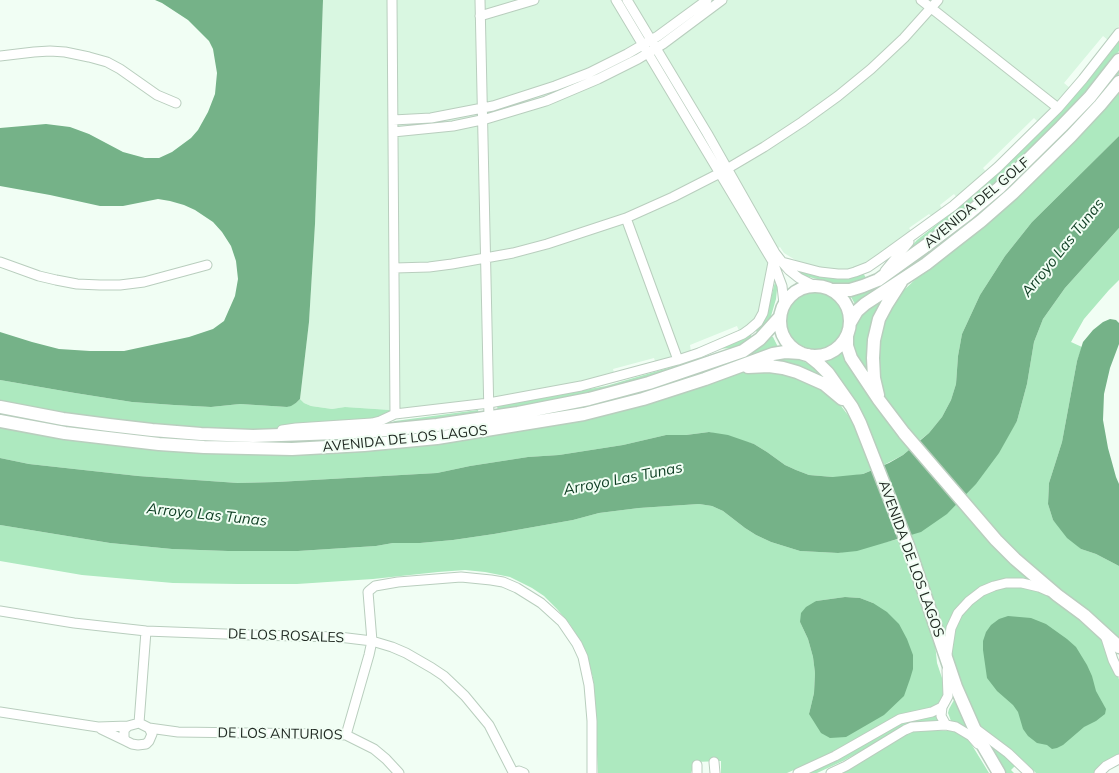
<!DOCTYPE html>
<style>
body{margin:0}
canvas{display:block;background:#f1fef4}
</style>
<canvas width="1119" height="773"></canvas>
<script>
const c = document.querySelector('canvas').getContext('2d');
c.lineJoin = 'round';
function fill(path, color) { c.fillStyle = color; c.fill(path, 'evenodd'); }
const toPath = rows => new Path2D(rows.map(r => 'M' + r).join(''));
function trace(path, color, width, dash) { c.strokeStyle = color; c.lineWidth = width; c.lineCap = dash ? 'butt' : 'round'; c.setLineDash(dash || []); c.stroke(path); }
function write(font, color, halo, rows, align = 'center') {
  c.font = font + ' Mulish,sans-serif'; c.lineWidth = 4; c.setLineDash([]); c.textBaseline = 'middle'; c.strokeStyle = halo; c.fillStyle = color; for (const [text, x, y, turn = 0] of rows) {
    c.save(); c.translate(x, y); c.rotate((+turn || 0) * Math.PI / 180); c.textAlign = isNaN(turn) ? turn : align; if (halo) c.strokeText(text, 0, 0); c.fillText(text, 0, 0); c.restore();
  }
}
fill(toPath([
 [323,0,1119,0,1119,26,1109,41,1103,36,1064,83,1070,88,1039,123,1034,118,983,168,987,173,958,199,954,194,940,205,943,211,933,218,929,214,909,228,913,233,870,262,854,269,837,271,811,267,797,261,784,253,780,247,765,255,769,267,760,312,749,327,739,331,737,326,690,345,691,351,665,361,656,364,654,358,613,369,615,376,492,398,406,410,390,410,345,407,332,409,311,406,304,403,300,399,309,322,315,224]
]), '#d9f7e1');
fill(toPath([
 [1119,41,1119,51,1100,75,1049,132,977,201,897,262,917,240,973,196,1007,165,1045,127,1095,72],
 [1119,66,1119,74,1072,130,972,224,856,306,850,295,867,291,880,285,925,254,969,220],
 [1119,87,1119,136,1032,222,1005,256,980,295,962,334,958,356,956,384,951,400,942,417,929,433,919,441,909,429,906,431,885,398,878,374,878,361,882,334,887,315,894,302,903,291],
 [1119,228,1119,280,1109,290,1084,319,1071,342,1082,347,1077,361,1062,442,1049,483,1048,504,1053,520,1081,549,1096,554,1119,566,1119,639,1019,556,997,535,965,494,1017,421,1027,384,1034,342,1043,319,1065,288],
 [790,267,847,277,863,273,868,281,842,285,809,277,798,273],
 [775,274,778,280,776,299,769,323,760,335,755,330,767,314,775,282],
 '783 320a31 31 0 1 1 62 0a31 31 0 1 1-62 0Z',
 [890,294,884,308,873,379,858,361,852,345,852,334,855,325,865,310],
 [750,334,755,340,735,348,714,349],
 [771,336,773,337,778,347,706,375,601,406,479,428,314,444,201,443,79,430,0,416,0,411,199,438,524,415,761,346],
 [843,351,884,418,910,449,903,455,882,466,824,362,837,356],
 [717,356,608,390,498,411,497,406,606,386,706,357],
 [773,358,794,358,803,361,813,366,827,380,761,362],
 [764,369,812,383,838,402,854,423,872,470,863,474,845,477,833,477,809,475,796,470,785,465,767,452,754,444,709,432,686,435,666,435,623,445,559,455,528,457,470,466,437,473,277,482,238,483,138,476,29,464,0,458,0,425,306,453,651,402,709,384,733,374],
 [0,380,75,393,132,402,174,405,211,407,240,404,287,407,296,403,300,399,304,403,311,406,332,409,345,407,390,410,387,415,372,420,299,424,269,430,259,430,163,425,89,417,0,402],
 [478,410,479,414,464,416,388,424,395,421],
 [956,503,1033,582,1023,579,1004,579,988,583,974,592,946,637,909,536],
 [699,504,712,506,723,511,745,528,756,535,771,542,800,551,838,553,899,539,917,585,934,633,937,663,946,690,940,706,787,773,721,773,721,761,695,762,691,773,598,773,593,678,588,659,581,642,569,623,557,609,544,596,532,588,510,577,485,572,465,570,438,572,373,579,297,584,238,584,173,583,82,575,0,561,0,525,110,543,172,549,228,551,298,551,376,546,393,543,420,543,453,540,494,534,573,520,599,513,639,508],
 [845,597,860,598,873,603,809,714,814,693,815,673,813,657,808,639,800,622,816,601],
 [1023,586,1044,592,1093,628,1104,642,1113,667,1119,679,1119,756,1096,773,1036,773,1025,762,984,730,977,721,971,710,953,664,951,652,955,629,959,619,966,611,972,604,980,597,991,591,1002,587],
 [954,700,956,700,970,731,953,724,951,721,948,713,949,709],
 [938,715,940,721,922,722,911,724,843,761,817,773,806,773,841,757,901,723,921,717],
 [917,730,928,730,954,731,964,735,970,742,989,773,836,773,908,733],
 [990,745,1008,759,1015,766,1011,770,1014,773,1006,773]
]), '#ade9bf');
fill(toPath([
 [155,0,323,0,315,224,309,322,300,399,296,403,291,406,287,407,240,404,211,407,174,405,132,402,75,393,0,380,0,332,32,342,59,349,90,351,124,351,189,337,213,329,224,321,235,296,238,279,236,261,231,246,222,232,213,222,195,210,184,205,170,201,158,199,123,206,100,206,50,195,0,186,0,128,46,124,70,127,89,134,123,152,145,158,159,158,172,152,191,138,198,130,208,112,215,94,217,73,213,49,209,41,188,20,162,3],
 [1119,136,1119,228,1065,288,1043,319,1034,342,1027,384,1017,421,999,453,976,484,947,514,921,532,857,551,838,553,800,551,771,542,756,535,745,528,723,511,712,506,699,504,639,508,599,513,573,520,494,534,453,540,420,543,393,543,376,546,298,551,228,551,172,549,110,543,0,525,0,458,29,464,138,476,238,483,277,482,437,473,470,466,528,457,559,455,623,445,666,435,686,435,709,432,728,435,754,444,767,452,785,465,796,470,809,475,833,477,863,474,889,463,903,455,929,433,942,417,951,400,956,384,958,356,962,334,980,295,1005,256,1032,222],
 [1110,319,1116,320,1119,323,1119,344,1110,368,1104,394,1103,420,1108,448,1116,477,1119,484,1119,566,1096,554,1081,549,1067,538,1053,520,1048,504,1049,483,1062,442,1077,361,1083,342,1093,330,1103,322],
 [845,597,860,598,873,603,887,612,899,624,907,639,913,655,913,669,910,679,904,696,884,715,846,737,830,738,821,733,809,714,814,693,815,673,813,657,808,639,800,622,801,613,806,607,816,601],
 [1008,616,1031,618,1046,624,1067,639,1076,647,1087,665,1092,676,1096,691,1106,709,1105,714,1096,721,1084,727,1063,745,1057,748,1052,749,1047,745,1037,743,1028,736,1023,729,1018,712,1013,705,997,691,987,678,983,650,983,641,986,632,991,625,999,619]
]), '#75b288');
const street = toPath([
 [392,0,395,414],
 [480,0,489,417],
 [616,0,773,262,782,286,784,304],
 [627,0,707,133,775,253,782,262,789,270,799,278,813,285],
 [921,0,1058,108],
 [480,16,534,0],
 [0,56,34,52,50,51,65,52,89,57,107,62,120,69,157,95,176,103],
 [393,120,431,118,493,106,555,86,589,73,627,54,658,36,707,0],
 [393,132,453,126,486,119,546,101,598,79,638,59,663,44,722,0],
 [626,218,678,360],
 [0,262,39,276,56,280,77,284,100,285,120,285,144,282,207,265],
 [782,262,820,272,838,274,848,274,855,272,868,267,881,258,953,206,998,167,1058,108,1083,79,1119,33],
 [395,268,429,267,452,264,513,253,547,244,626,218,673,197,720,173,764,147,802,122,838,96,871,69,904,38,938,0],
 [885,271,909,242],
 [282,430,296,428,372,423,380,421,395,414,489,403,581,386,678,360,699,353,743,334,750,329,758,322,763,313,773,262],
 [0,611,74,623,146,631,252,635,339,637,372,641,392,647,406,653,432,668,444,676,465,696,489,725,513,772],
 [1105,635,1113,660,1119,672],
 [947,654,951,628,958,613,969,601,982,591,994,586,1006,583,1022,583,1039,587,1048,591],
 [947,670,948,696,942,707,941,716,946,725,956,727,971,736,978,744],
 [0,712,98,727,128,726],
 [139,723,146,631],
 [139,723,149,728,152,734,149,741,146,744,138,745,132,744,126,741,124,738,124,730,128,726,139,723],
 [149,728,178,732,319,734,346,735,374,749,386,759,399,773],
 [101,729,126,741],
 [976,729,1008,753,1029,773],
 [346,735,369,655,372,641,368,592,370,590,375,586,398,582,461,577,491,580,503,582,517,588,541,603,562,622,577,644,583,657,589,685,592,721,592,773],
 [714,762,715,773],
 [697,765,697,773],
 [513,773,519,771,524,773],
 [798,773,835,756,900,719,932,712,942,707],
 [831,773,846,766,905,730,912,727,946,725],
 [1099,773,1106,766,1119,759]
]);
const secondary = toPath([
 '780 321a35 35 0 1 1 70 0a35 35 0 1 1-70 0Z',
 [832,290,850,290,863,286,878,280,924,247,968,214,999,188,1061,127,1090,97,1119,60],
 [850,323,857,311,865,304,926,264,954,242,981,221,1013,193,1071,136,1100,105,1119,82],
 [847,335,847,346,851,358,879,400,904,433,996,540,1015,559,1057,595,1084,615,1119,647],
 [808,355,818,363,828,373,852,407,860,423,909,548,956,687,978,737,999,773],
 [748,367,769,366,783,368,797,372,824,384,842,399],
 [878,395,874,378,873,358,874,340,879,319,887,304,901,282],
 [0,407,63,419,109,425,152,430,201,434,253,436,365,432,437,425,518,413,589,399,649,383,743,351,760,339,779,318],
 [0,421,65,433,159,444,204,447,292,449,364,445,437,438,584,414,643,399,705,379,773,354,785,352,801,353]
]);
trace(street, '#b9cebe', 11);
trace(secondary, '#b9cebe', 15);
trace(street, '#fff', 9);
trace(secondary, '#fff', 12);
write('14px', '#212a23', '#f1fef4', [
 ["AVENIDA DEL GOLF",977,203,-40],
 ["AVENIDA DE LOS LAGOS",405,439,-6],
 ["AVENIDA DE LOS LAGOS",911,559,70],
 ["DE LOS ROSALES",286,636,2],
 ["DE LOS ANTURIOS",280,734,1]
]);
write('italic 15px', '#0d3d22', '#f1fef4', [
 ["Arroyo Las Tunas",1063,248,-51],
 ["Arroyo Las Tunas",623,479,-11],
 ["Arroyo Las Tunas",207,515,6]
]);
</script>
